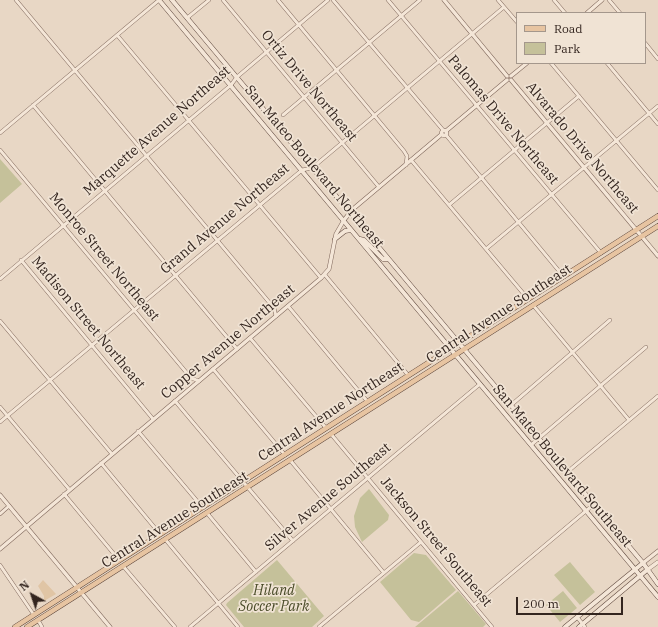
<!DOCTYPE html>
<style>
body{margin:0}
#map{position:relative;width:658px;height:627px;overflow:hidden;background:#e8d7c5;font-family:"IBM Plex Serif",serif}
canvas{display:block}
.legend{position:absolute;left:516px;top:12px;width:130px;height:52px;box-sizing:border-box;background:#f0e3d4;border:1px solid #a4978c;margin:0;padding:5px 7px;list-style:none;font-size:12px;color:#33251f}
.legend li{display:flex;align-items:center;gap:8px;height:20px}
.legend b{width:20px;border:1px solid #a4978c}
.north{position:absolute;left:12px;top:575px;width:40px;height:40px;-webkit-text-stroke:3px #f0e3d4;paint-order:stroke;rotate:320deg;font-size:11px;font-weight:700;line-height:16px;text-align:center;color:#33251f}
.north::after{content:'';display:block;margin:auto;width:14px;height:18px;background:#33251f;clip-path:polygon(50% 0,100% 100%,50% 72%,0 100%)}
.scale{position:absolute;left:516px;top:597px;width:107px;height:18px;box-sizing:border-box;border:2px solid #33251f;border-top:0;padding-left:5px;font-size:12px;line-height:14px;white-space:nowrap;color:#33251f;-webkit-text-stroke:3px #f0e3d4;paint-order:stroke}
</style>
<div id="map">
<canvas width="658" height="627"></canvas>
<ul class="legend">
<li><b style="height:5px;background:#e7c4a1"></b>Road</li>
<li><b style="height:11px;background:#c5c19a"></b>Park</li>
</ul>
<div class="north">N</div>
<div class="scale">200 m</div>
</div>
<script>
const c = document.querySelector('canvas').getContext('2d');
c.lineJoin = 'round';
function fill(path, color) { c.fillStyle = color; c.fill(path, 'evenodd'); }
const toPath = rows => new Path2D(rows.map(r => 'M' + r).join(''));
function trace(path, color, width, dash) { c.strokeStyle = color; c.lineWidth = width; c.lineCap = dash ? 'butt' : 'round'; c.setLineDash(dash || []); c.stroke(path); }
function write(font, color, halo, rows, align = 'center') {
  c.font = font + ' "IBM Plex Serif",serif'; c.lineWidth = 3.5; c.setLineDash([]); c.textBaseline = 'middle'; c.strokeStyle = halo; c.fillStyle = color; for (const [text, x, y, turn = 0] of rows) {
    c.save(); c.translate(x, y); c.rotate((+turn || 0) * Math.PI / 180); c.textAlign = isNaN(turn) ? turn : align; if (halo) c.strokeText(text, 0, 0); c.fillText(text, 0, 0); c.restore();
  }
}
fill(toPath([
 [0,159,22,184,0,203],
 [369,489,389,515,388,520,362,542,355,527,354,516,360,498],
 [414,553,426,555,456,590,419,622,411,620,380,582],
 [277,560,324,616,312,627,244,627,226,605,227,603],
 [570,562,595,592,580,605,554,575],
 [458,591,486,624,483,627,415,627],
 [563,591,577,608,560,622,546,605]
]), '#c5c19a');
fill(toPath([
 [43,580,56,594,44,601,44,596,38,586]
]), '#e0c5a5');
const minor = toPath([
 [16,0,274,308,276,316],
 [223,0,379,187],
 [278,0,404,151,407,156,406,165],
 [333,0,443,130],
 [388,0,601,253],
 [498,0,517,22],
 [554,0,565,13],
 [609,0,620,13],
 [187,18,209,0],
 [117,35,321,278],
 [645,43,658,59],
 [551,63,658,190],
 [607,63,658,124],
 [33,105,237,349],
 [283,115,420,0],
 [0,133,159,0],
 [446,135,564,277],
 [0,150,191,378,199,381],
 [411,160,528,299],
 [449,205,579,96],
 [486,249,658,106],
 [21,260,153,419],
 [325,275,408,375],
 [0,279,231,85,237,77,328,0],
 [533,305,629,420],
 [288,306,367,401],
 [0,321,112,454],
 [250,338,326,428],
 [213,369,285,455],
 [175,401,293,541],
 [510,406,610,320],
 [0,407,69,489],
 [0,422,302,170,312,168,504,7],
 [138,431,203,508],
 [331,434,492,627],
 [531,445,646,347],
 [290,460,384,573],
 [101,463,160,534],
 [566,473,658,396],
 [64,494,119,560],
 [207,513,256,572],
 [0,514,9,506],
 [165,539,238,627],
 [0,565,34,615],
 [123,566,175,627],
 [474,605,593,505],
 [577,617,585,627],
 [38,620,42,627],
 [190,627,480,384],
 [319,627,421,542]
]);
const tertiary = toPath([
 [444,0,507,76],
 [587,13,602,0],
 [511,76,527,63],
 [511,80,658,256],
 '441.5 133a2.5 2.5 0 1 1 5 0a2.5 2.5 0 1 1-5 0Z',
 [446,131,507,80],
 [0,495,110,627],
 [0,549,321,278,329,269,336,234,344,220,353,209,442,134],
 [643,563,658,551],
 [647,570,658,562]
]);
const secondary = toPath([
 [159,0,658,597],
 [172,0,643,563,658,584],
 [335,239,345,231,351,230],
 [360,239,364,240,383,259,388,259],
 [565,627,643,563],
 [579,627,647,570]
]);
const primary = toPath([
 [15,627,658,216],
 [27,627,658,226]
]);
trace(minor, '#81695d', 4);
trace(tertiary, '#81695d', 4.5);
trace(secondary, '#624b41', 5);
trace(primary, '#4f3931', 5.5);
trace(minor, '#f4e6d7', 3);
trace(tertiary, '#f4e6d7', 3.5);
trace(secondary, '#f4e6d7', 4);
trace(primary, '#e7c4a1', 4.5);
write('14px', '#33251f', '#f0e3d4', [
 ["Ortiz Drive Northeast",309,86,50],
 ["Palomas Drive Northeast",503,120,50],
 ["Marquette Avenue Northeast",157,131,-41],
 ["Alvarado Drive Northeast",582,148,50],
 ["San Mateo Boulevard Northeast",314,167,50],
 ["Grand Avenue Northeast",225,219,-40],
 ["Monroe Street Northeast",104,257,50],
 ["Central Avenue Southeast",499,314,-33],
 ["Madison Street Northeast",88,323,50],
 ["Copper Avenue Northeast",228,342,-40],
 ["Central Avenue Northeast",331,412,-33],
 ["San Mateo Boulevard Southeast",562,466,50],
 ["Silver Avenue Southeast",328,497,-40],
 ["Central Avenue Southeast",175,520,-32],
 ["Jackson Street Southeast",436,542,50]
]);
write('italic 14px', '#4a4c29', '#f0e3d4', [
 ["Hiland",274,591],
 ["Soccer Park",274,607]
]);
</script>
